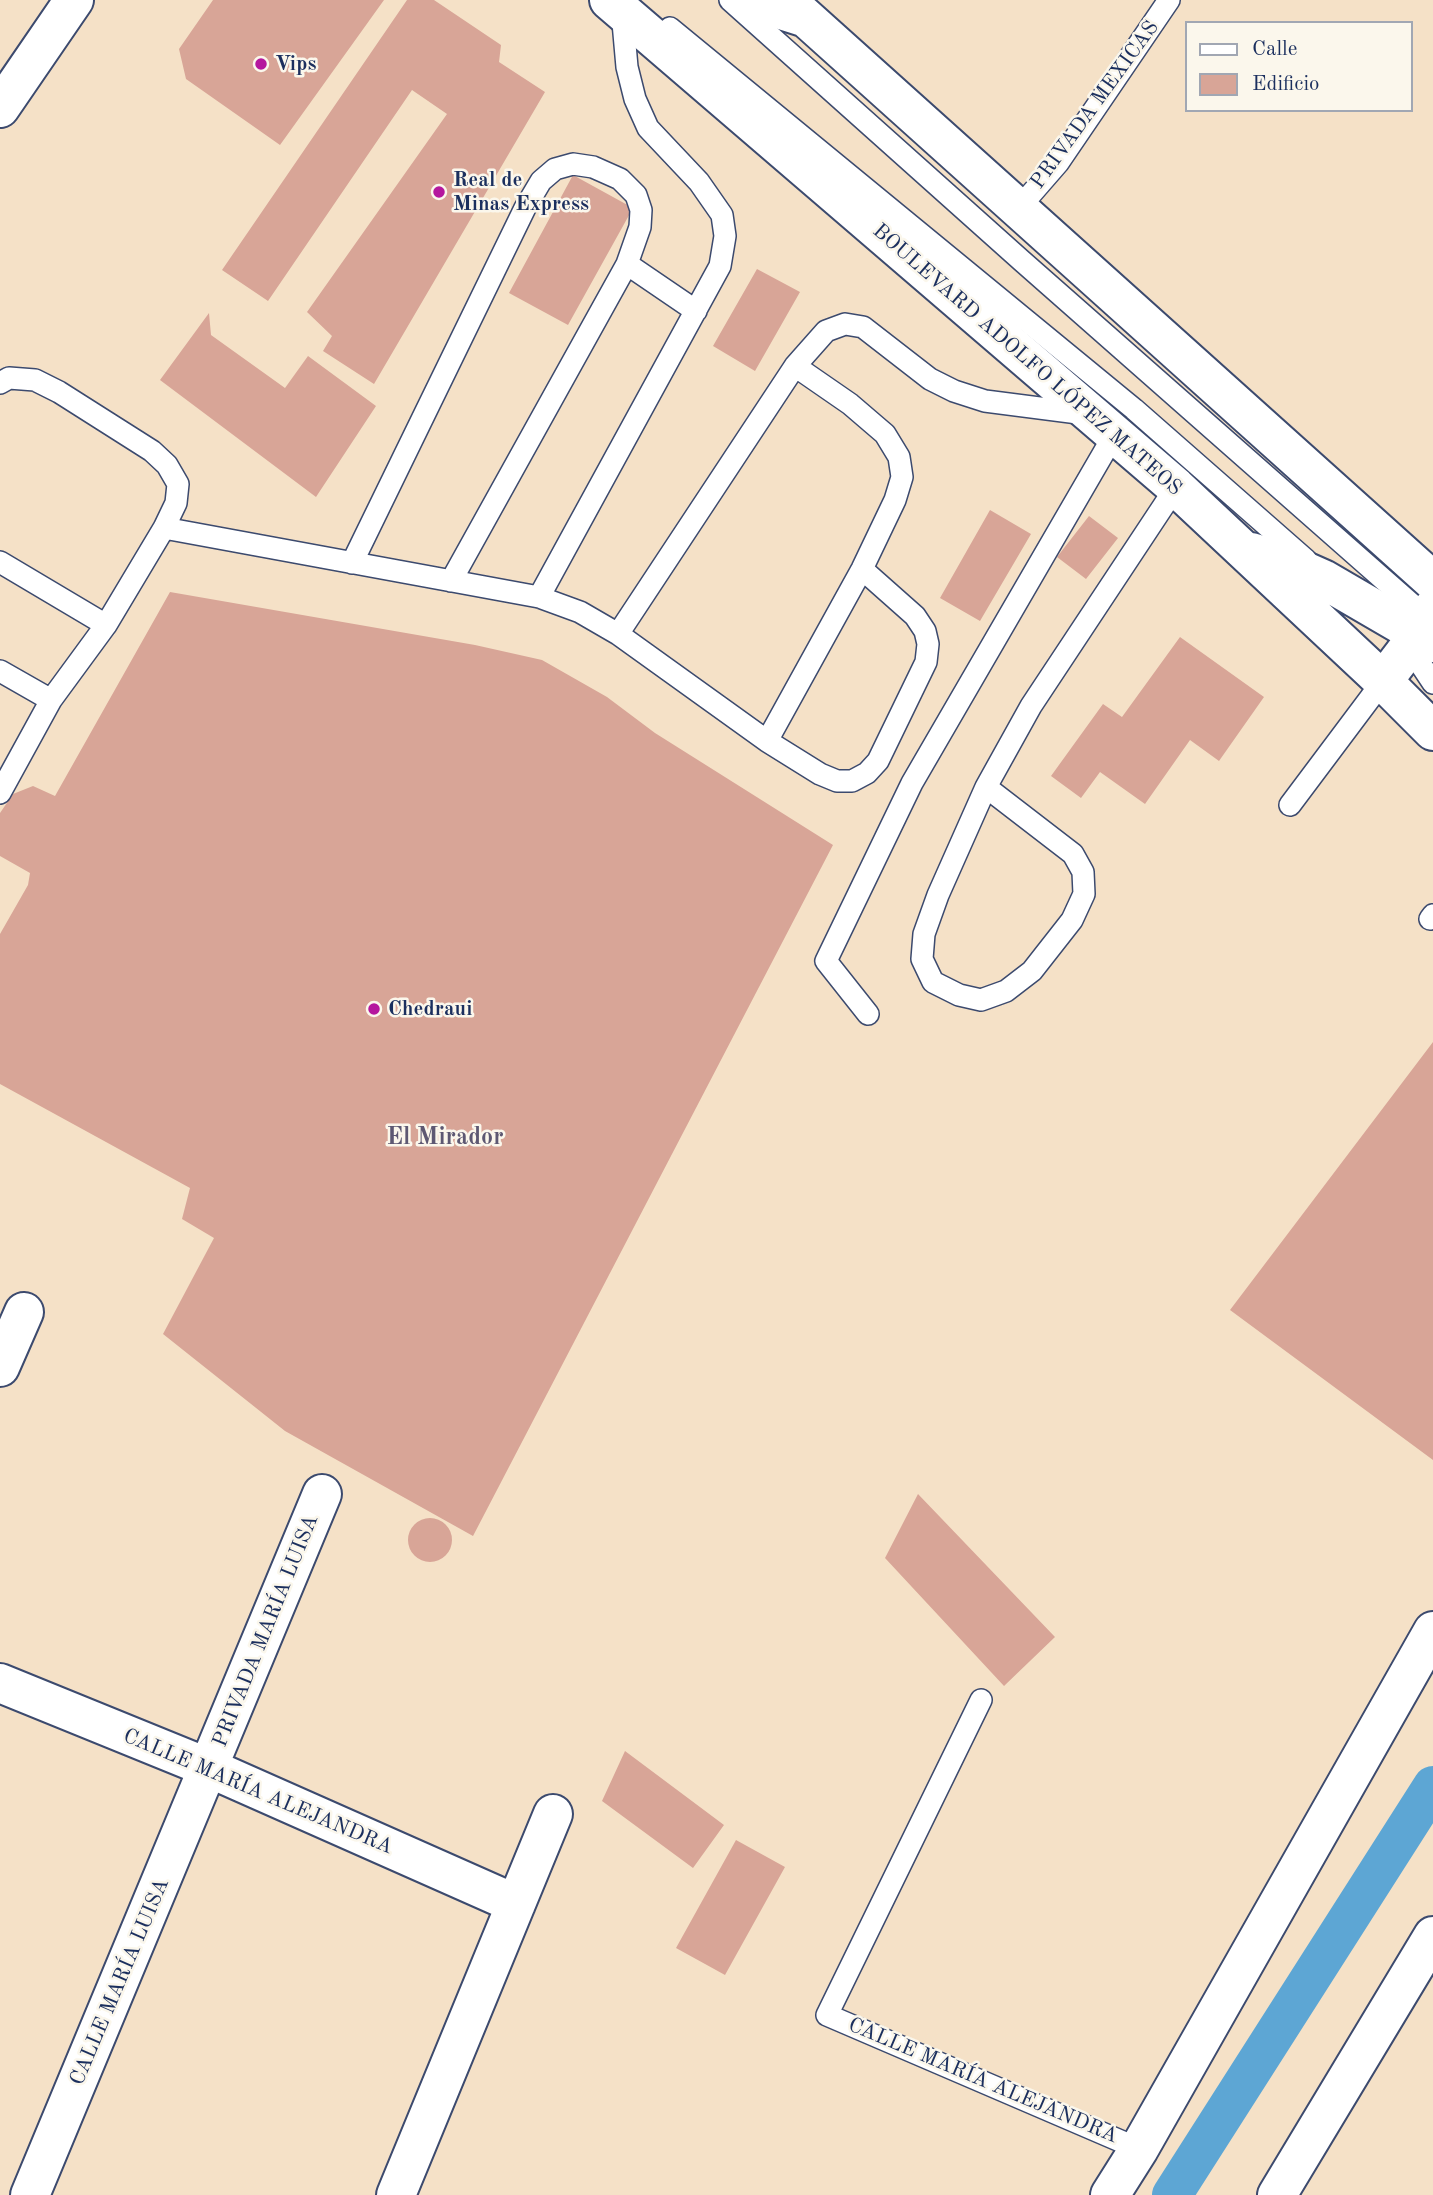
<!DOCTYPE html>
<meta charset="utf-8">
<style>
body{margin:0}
#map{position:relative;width:1433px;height:2195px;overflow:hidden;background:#f5e1c7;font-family:"Old Standard TT",serif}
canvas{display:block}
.legend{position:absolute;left:1185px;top:21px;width:228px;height:91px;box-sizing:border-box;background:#fbf7ec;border:2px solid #a1a7b3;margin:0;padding:9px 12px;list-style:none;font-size:21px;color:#1b2f5e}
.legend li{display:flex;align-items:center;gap:14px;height:35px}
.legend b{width:35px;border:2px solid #a1a7b3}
</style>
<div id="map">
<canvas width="1433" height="2195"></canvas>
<ul class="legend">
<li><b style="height:9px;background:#fff"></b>Calle</li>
<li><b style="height:19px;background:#d8a597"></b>Edificio</li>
</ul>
</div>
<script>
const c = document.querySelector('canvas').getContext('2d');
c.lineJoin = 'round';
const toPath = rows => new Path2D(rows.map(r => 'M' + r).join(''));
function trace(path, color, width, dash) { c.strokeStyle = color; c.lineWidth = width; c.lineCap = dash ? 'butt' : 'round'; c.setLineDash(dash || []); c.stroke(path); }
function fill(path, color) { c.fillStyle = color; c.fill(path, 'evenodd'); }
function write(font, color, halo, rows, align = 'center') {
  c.font = font + ' "Old Standard TT",serif'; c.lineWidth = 5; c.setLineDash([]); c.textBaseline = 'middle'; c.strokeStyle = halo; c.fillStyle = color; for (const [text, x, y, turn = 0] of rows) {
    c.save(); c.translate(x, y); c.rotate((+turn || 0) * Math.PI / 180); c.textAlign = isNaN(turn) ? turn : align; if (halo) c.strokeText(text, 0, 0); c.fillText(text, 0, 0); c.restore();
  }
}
trace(toPath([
 [1172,2195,1433,1786]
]), '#5da6d4', 40);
fill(toPath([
 [213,0,384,0,280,145,186,79,179,49],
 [407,0,434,0,501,45,499,62,545,92,374,384,323,351,332,336,307,312,447,114,412,90,268,301,222,270],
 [573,175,633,208,568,325,509,293],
 [757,269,800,292,755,371,713,346],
 [209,313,211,335,285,388,308,356,376,406,316,497,160,380],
 [990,510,1031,534,980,621,940,598],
 [1089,516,1118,538,1086,579,1057,557],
 [170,592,475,645,542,660,607,697,655,733,833,845,473,1536,285,1431,163,1334,214,1238,182,1219,190,1188,0,1084,0,934,28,885,30,873,0,856,0,813,13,794,33,786,55,796],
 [1180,637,1264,697,1219,761,1190,740,1145,804,1100,772,1081,798,1051,776,1103,704,1122,717],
 [1433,1042,1433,1460,1230,1310],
 [918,1494,1055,1637,1004,1686,885,1558],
 '408 1540a22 22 0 1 1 44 0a22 22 0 1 1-44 0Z',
 [625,1751,724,1825,693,1868,602,1801],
 [736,1840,785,1867,725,1975,676,1948]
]), '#d8a597');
const service = toPath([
 [730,0,1022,261,1433,623],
 [670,28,1134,409,1306,560],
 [1018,209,1058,163,1169,0],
 [627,264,696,311],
 [0,383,9,378,35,380,59,392,152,451,167,465,178,484,176,503,164,528,106,625,51,700,0,793],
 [164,528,539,597,580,612,618,634,767,741,820,774,837,781,852,781,867,773,878,761,926,662,928,644,925,631,915,616,862,569],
 [0,562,106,625],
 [352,563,525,208,541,181,555,169,573,164,593,167,620,179,636,195,641,210,640,227,627,264,451,581],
 [539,597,720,266,725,236,722,215,699,182,648,128,635,99,627,67,622,11],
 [618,634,795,366,826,331,845,324,863,327,930,379,954,391,985,401,1086,414],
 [1402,642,1409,647,1433,683],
 [0,671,51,700],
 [767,741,862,569,895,500,902,477,899,457,885,434,850,404,795,366],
 [986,787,1073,854,1083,872,1084,894,1072,920,1032,971,1006,991,981,1000,959,995,933,982,922,959,924,934,938,895,986,787,1031,706,1176,487],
 [1290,805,1383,681],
 [1430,919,1433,915],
 [868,1014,826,961,912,783,1114,435],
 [981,1700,827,2015,1139,2149]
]);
const minor = toPath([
 [1383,681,1409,647,1433,608],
 [0,1367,24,1312],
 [0,1683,209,1768,516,1904],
 [30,2195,322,1494],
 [396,2195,553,1814],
 [1110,2195,1139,2149,1433,1631],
 [1277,2195,1433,1936]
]);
const secondary = toPath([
 [0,108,74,0]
]);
const primary = toPath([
 [609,0,1176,487,1383,681,1433,731],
 [749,0,806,18],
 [786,0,1433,581],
 [1251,552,1287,563,1323,579,1433,643]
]);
trace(service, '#3c4a6e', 24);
trace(minor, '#3c4a6e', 42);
trace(secondary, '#3c4a6e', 42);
trace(primary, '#3c4a6e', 42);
trace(service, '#fff', 21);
trace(minor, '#fff', 38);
trace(secondary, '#fff', 38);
trace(primary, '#fff', 38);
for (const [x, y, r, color] of [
 [261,64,7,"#b5179e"],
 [439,192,7,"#b5179e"],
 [374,1009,7,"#b5179e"]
]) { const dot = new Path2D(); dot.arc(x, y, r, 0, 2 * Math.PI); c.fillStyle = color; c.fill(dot); trace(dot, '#fbf7ec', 2.5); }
write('bold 21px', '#1b2f5e', '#fbf7ec', [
 ["Vips",275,64],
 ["Real de",453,180],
 ["Minas Express",453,204],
 ["Chedraui",388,1009]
], 'left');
write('21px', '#1b2f5e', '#fbf7ec', [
 ["PRIVADA MEXICAS",1095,105,-54],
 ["BOULEVARD ADOLFO LÓPEZ MATEOS",1027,360,41],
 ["PRIVADA MARÍA LUISA",266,1631,-68],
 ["CALLE MARÍA ALEJANDRA",258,1792,23],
 ["CALLE MARÍA LUISA",120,1982,-67],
 ["CALLE MARÍA ALEJANDRA",983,2081,23]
]);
write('bold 24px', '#5d5872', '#fbf7ec', [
 ["El Mirador",445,1138]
]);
</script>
